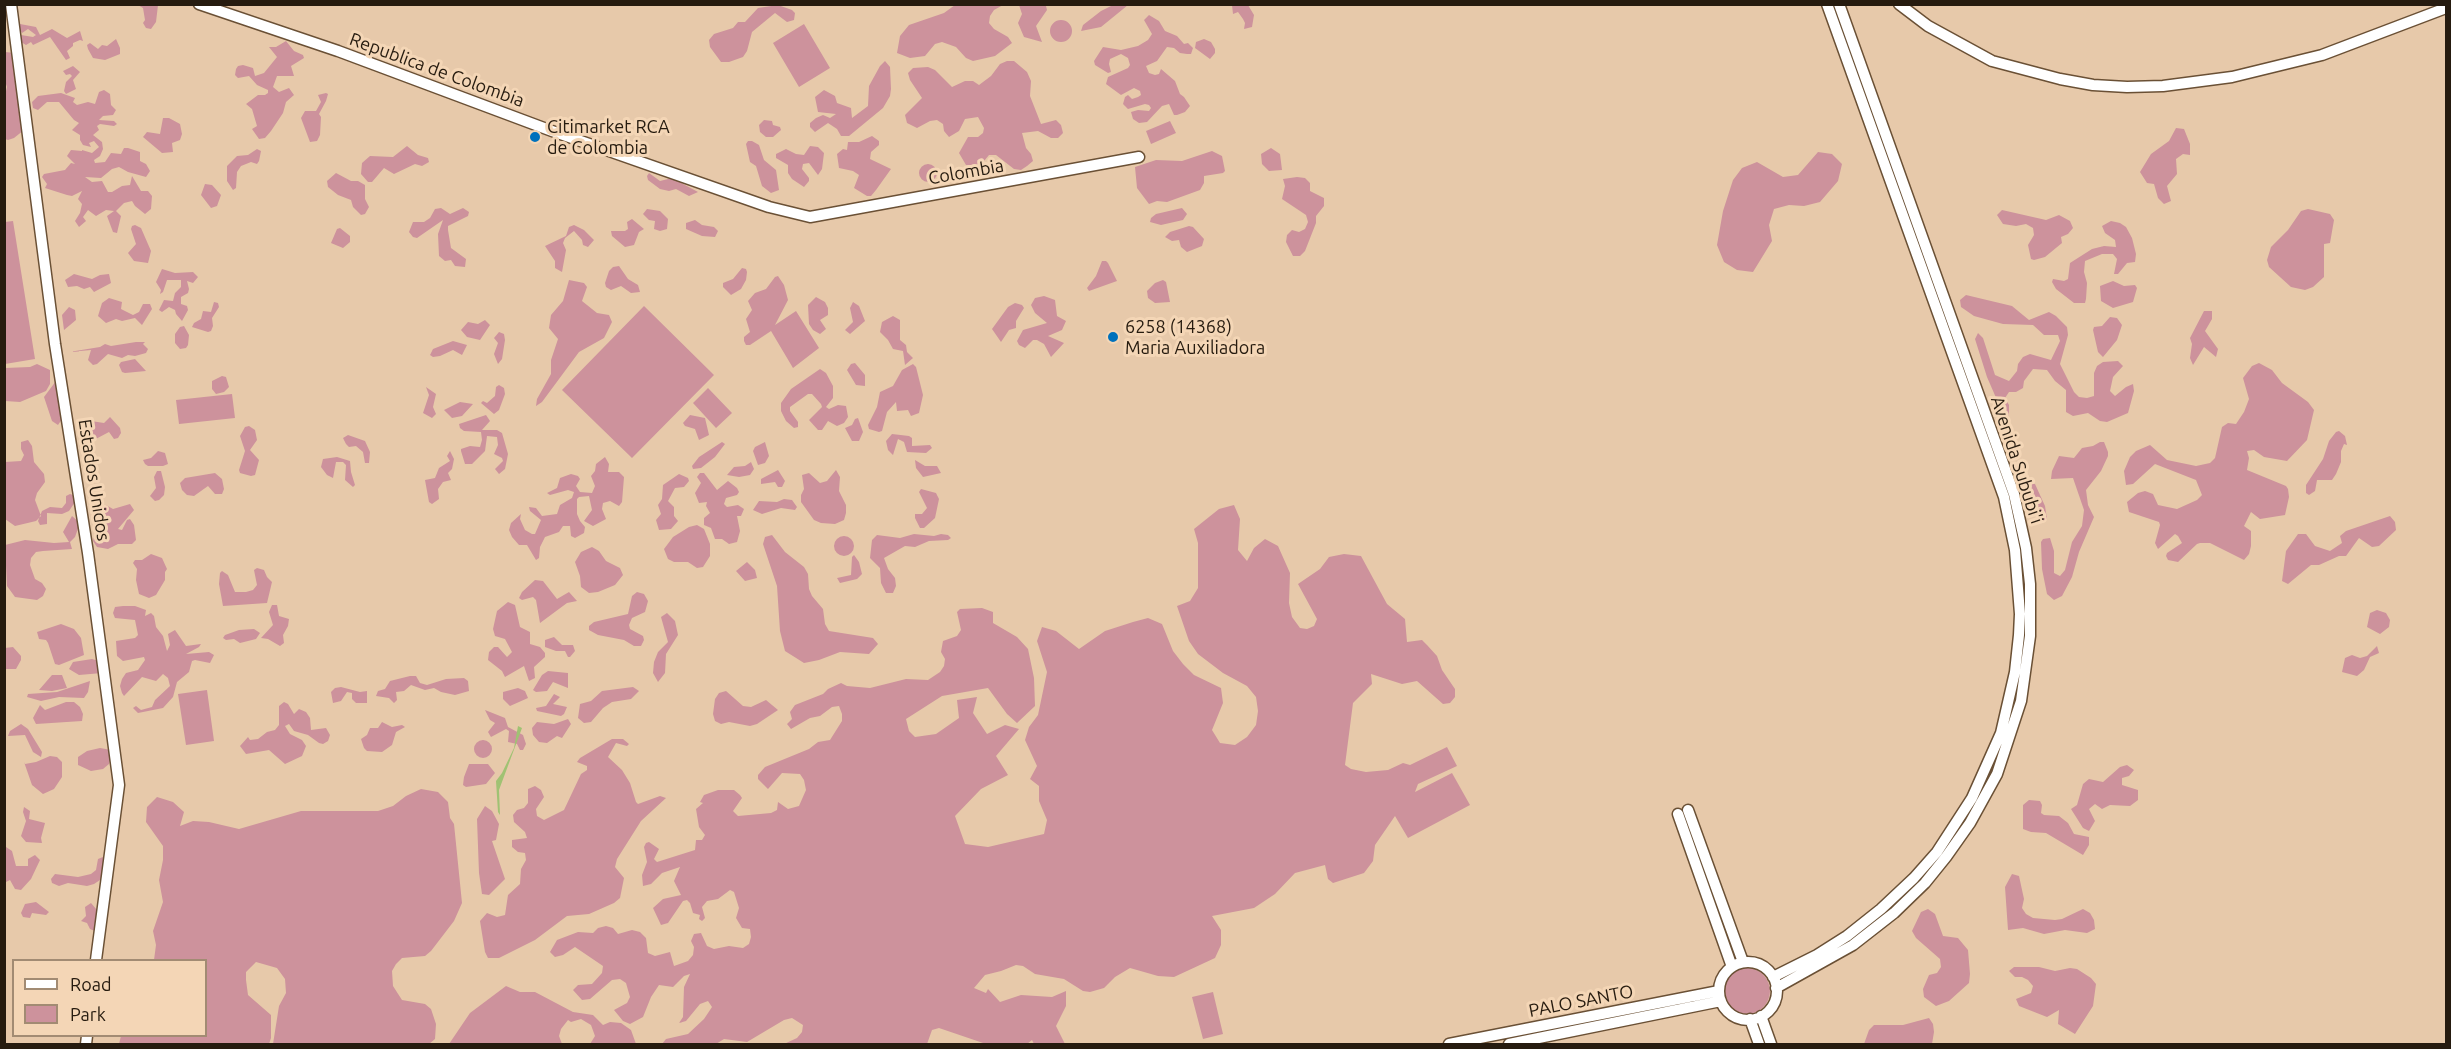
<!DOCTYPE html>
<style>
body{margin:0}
#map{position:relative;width:2451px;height:1049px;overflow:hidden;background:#e7c9aa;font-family:Ubuntu,sans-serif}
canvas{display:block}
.frame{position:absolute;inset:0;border:6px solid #261b0f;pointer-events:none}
.legend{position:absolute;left:12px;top:959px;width:195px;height:78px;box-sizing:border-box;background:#f4d6b6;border:2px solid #a28b73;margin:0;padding:8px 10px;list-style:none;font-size:18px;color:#261b0f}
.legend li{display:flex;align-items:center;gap:12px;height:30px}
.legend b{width:30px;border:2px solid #a28b73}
</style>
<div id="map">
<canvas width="2451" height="1049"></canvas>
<div class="frame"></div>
<ul class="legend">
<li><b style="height:8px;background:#fff"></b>Road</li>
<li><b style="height:16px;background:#cd929c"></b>Park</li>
</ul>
</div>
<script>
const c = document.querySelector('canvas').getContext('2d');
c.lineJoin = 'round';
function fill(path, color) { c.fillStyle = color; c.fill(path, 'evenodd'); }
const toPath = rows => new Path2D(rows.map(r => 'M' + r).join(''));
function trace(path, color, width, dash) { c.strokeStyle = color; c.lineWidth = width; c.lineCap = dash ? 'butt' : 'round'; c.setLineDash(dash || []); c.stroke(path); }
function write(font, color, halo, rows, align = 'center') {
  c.font = font + ' Ubuntu,sans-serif'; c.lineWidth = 6; c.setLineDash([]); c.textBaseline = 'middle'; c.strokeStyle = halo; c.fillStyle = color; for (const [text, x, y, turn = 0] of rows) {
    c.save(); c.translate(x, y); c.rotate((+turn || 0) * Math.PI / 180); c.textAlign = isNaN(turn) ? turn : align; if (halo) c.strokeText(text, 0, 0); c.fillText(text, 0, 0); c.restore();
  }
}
fill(toPath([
 [138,5,158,5,156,22,151,29,146,28,143,23,145,20,143,8],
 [778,5,792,10,795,13,794,20,787,22,775,13,752,32,747,51,743,57,729,62,721,62,710,47,709,40,714,34,733,28,738,22,745,22,758,8],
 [955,5,1003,5,994,10,990,16,989,23,994,29,1008,37,1012,43,995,56,973,61,966,58,956,47,942,42,935,44,925,56,910,58,897,53,900,36,909,25,944,13],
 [1019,5,1046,6,1047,10,1036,26,1042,42,1024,37,1018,23,1022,14],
 [1113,5,1128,5,1101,27,1081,31,1083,25,1101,11],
 [1232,5,1248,5,1254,15,1252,27,1244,29,1245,23,1243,19,1238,12,1233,14],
 [1149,15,1159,21,1165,31,1177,36,1184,44,1188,43,1193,48,1191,54,1187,54,1180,53,1174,48,1167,47,1157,61,1146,66,1149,73,1155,75,1159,74,1161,69,1175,81,1180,94,1184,97,1190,106,1185,112,1177,115,1174,115,1169,104,1162,106,1147,122,1139,123,1133,119,1131,112,1138,110,1149,111,1151,108,1149,105,1145,104,1128,109,1123,104,1125,97,1128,95,1132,99,1138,97,1141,95,1140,91,1134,88,1121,95,1106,84,1108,77,1128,68,1130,65,1128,58,1121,54,1110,59,1109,64,1111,72,1108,73,1095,65,1094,61,1103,47,1121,50,1138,46,1148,40,1152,34,1144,20],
 '1050 31a11 11 0 1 1 22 0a11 11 0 1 1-22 0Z',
 [20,24,36,27,40,35,52,29,67,38,80,31,83,41,80,40,73,43,73,46,67,51,70,58,66,60,50,37,33,45,31,42,26,45,21,42,21,35,33,37,36,35,28,29,22,33,18,27],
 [804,24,830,68,799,87,773,43],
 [116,39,120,48,120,54,105,60,93,58,88,49,87,45,90,43,98,49,102,45,107,46],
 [1204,39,1211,42,1215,49,1215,53,1210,59,1195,48,1196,42],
 [286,41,294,51,303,55,304,58,291,66,294,76,277,76,273,87,279,92,289,88,294,95,286,102,283,113,271,131,265,138,259,139,252,129,257,126,252,109,246,104,258,95,265,95,268,93,268,90,257,85,249,76,238,78,235,75,236,69,238,66,243,65,253,68,255,76,264,73,277,57,269,47,276,47],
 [5,52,15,53,24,130,14,138,8,140,5,139,5,95,7,87,5,81],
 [885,61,890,67,891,89,890,96,883,108,849,136,841,136,837,129,828,123,815,132,810,127,810,123,816,118,823,115,830,118,836,114,818,112,815,97,824,90,835,96,837,103,851,108,852,118,868,106,869,86,880,66],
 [1007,61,1014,61,1027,72,1031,81,1030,96,1041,124,1056,120,1061,125,1063,133,1058,138,1051,138,1038,131,1022,133,1026,148,1031,154,1033,161,1027,166,1021,170,1014,169,996,155,989,155,980,166,973,169,966,165,959,153,968,137,978,137,983,133,984,128,978,117,965,119,959,131,949,137,944,131,943,124,937,120,930,121,917,128,907,123,905,115,922,98,910,80,908,73,913,68,928,67,935,70,952,87,965,81,973,81,979,85,991,76,1000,64],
 [73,66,80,72,73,80,76,89,66,94,64,91,66,82,72,76,70,74,66,75,63,71],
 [104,90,110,94,111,105,116,110,113,115,103,116,99,120,114,121,117,124,114,126,100,124,97,126,99,130,93,135,102,142,103,149,100,156,94,160,95,163,105,162,111,153,121,154,124,148,128,148,140,152,140,161,146,164,150,171,146,177,128,172,119,167,112,169,101,178,85,177,92,182,102,181,108,192,112,192,122,186,130,185,132,176,141,191,148,191,152,196,151,209,145,214,135,206,132,201,124,203,116,211,121,216,117,233,113,232,107,216,114,211,106,210,96,216,88,210,83,217,86,221,79,227,75,221,80,213,82,204,78,199,82,191,72,196,67,195,45,188,47,184,42,177,44,174,65,170,71,163,75,164,67,156,71,150,82,151,82,150,92,153,99,147,94,141,89,143,91,147,83,145,80,140,80,135,72,130,79,123,74,120,59,102,47,102,38,110,33,108,32,102,38,96,61,93,75,98,73,102,77,105,88,102,95,104,99,92],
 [326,93,328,94,326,101,319,114,321,117,320,135,317,141,310,142,301,118,305,111,316,111,321,102,318,95],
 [163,118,169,118,180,124,182,134,180,140,172,143,173,152,162,153,143,137,147,132,160,134],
 [764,120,772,121,773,125,780,127,781,130,773,137,766,137,760,132,759,125],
 [1170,121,1176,133,1151,144,1146,131],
 [2176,128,2184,129,2190,144,2190,155,2183,154,2176,159,2177,174,2167,186,2171,201,2164,204,2158,198,2154,184,2147,183,2140,172,2151,154,2169,141],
 [872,136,879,141,879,145,871,152,870,159,891,169,876,190,871,196,867,196,854,188,859,175,853,171,839,168,837,154,843,149,847,150,848,142,859,142],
 [748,141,752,141,759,145,764,160,776,170,779,190,771,193,762,186,756,166,750,162,746,144],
 [407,146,418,155,428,158,429,162,422,166,415,164,394,174,384,168,372,182,368,182,361,174,362,163,370,156,393,157],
 [810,146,818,147,824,153,822,169,818,175,809,163,803,164,802,169,809,178,809,181,804,187,792,179,788,173,788,165,776,158,776,154,786,149,796,154,804,155],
 [1271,148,1280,154,1282,170,1269,171,1262,164,1261,154],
 [257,149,261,151,259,161,257,164,251,162,241,166,237,172,236,188,233,190,227,181,227,166,237,156,248,155],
 [1212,151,1222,156,1225,171,1223,173,1204,176,1204,183,1200,190,1167,202,1157,201,1149,204,1137,188,1135,167,1156,160,1182,161],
 [1818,152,1832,154,1842,164,1838,181,1820,202,1804,206,1789,205,1774,209,1769,225,1772,241,1753,272,1737,270,1724,262,1717,245,1723,211,1733,180,1742,168,1757,162,1783,177,1798,175],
 '919 173a9 9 0 1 1 18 0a9 9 0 1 1-18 0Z',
 [336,173,351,181,358,181,365,185,365,199,369,207,365,214,361,215,353,207,351,200,338,195,328,187,327,181],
 [649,173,660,181,672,178,698,192,689,196,676,189,669,191,660,189,648,180,647,176],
 [1297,177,1305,178,1310,183,1310,191,1324,198,1324,206,1316,216,1316,223,1305,251,1300,256,1293,256,1286,242,1287,235,1292,230,1299,232,1305,229,1308,222,1306,215,1282,199,1285,186,1283,179],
 [205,184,212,185,221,195,217,206,211,208,201,195],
 [441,208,450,214,463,208,469,212,468,216,448,226,448,230,451,248,466,259,465,267,455,266,451,260,445,261,439,256,438,234,443,220,417,238,413,237,409,232,413,222,424,222,430,218,435,209],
 [1182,208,1187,214,1183,220,1161,225,1150,222,1151,218,1156,214],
 [647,209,660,211,668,219,667,229,660,231,654,229,655,221,649,220,643,214],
 [2308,209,2330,214,2334,220,2330,243,2324,244,2324,277,2313,287,2305,290,2291,287,2269,267,2267,260,2271,247,2288,230,2301,211],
 [2002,210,2046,220,2059,215,2070,221,2073,228,2068,234,2061,237,2062,243,2045,257,2034,260,2031,259,2028,245,2034,235,2033,228,2026,224,2016,226,2003,224,1997,215],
 [632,219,644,229,639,232,634,245,625,247,612,236,611,231,625,231,628,229,627,222],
 [695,220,702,225,714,227,718,231,715,237,702,236,686,229,686,223],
 [13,221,35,359,5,364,5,222],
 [2111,221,2120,223,2126,227,2132,238,2136,254,2135,262,2127,263,2118,274,2114,274,2117,259,2113,254,2102,254,2085,261,2084,272,2087,283,2086,299,2085,303,2074,303,2056,289,2052,282,2053,279,2064,281,2068,279,2070,263,2092,249,2104,246,2116,247,2115,240,2105,233,2102,226],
 [135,225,141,228,151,251,148,263,134,261,128,253,136,244,131,229,132,226],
 [574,225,584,230,594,240,588,247,583,245,582,240,574,231,565,238,563,243,566,250,562,272,555,268,555,261,545,246,566,236,569,227],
 [1189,226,1193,227,1204,239,1202,246,1187,252,1181,247,1179,240,1172,241,1165,237,1170,232],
 [340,228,350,236,350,242,343,248,331,243,337,229],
 [1102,261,1106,261,1108,263,1117,281,1089,291,1087,288,1096,276],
 [619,266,628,279,638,285,640,292,631,293,621,286,611,290,606,287,605,283,609,271,613,267],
 [742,268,746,269,747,272,746,280,741,289,731,295,723,287,723,283,733,279],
 [162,269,175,273,193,272,198,277,193,283,187,281,189,289,188,293,181,297,181,304,187,306,188,310,182,321,176,314,175,310,169,307,162,312,159,310,164,300,173,301,175,293,181,287,181,280,167,280,163,292,160,294,161,290,156,282],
 [74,274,92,279,100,275,109,274,111,283,94,292,90,287,84,289,77,286,68,287,65,280],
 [778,276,784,285,788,300,775,325,796,311,819,348,793,368,771,331,750,345,746,345,744,341,744,337,750,332,746,319,752,310,748,301,755,293,766,289,775,277],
 [569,280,584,283,587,287,582,301,597,313,609,315,612,322,604,338,579,352,542,402,536,406,537,399,551,374,551,360,558,339,549,328,551,315,563,301],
 [1163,280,1166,282,1170,302,1155,303,1148,298,1147,291,1155,283],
 [2113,281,2124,286,2135,285,2137,288,2133,302,2113,308,2101,301,2100,286],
 [1966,295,2012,306,2029,320,2049,312,2056,316,2067,327,2068,335,2060,364,2074,392,2079,397,2087,398,2094,396,2094,373,2097,366,2103,362,2118,361,2123,366,2113,377,2110,391,2115,396,2126,387,2133,384,2134,391,2128,413,2107,422,2100,421,2088,413,2073,416,2066,412,2066,390,2055,381,2047,370,2033,369,2024,381,2023,388,2016,392,2009,392,2005,398,2009,405,2009,422,2007,423,1987,377,1975,339,1978,333,1983,338,1995,375,2009,381,2017,371,2018,364,2023,357,2030,354,2051,360,2060,341,2058,335,2044,335,2033,325,2003,324,1974,316,1961,307,1960,300],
 [1044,296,1055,300,1057,316,1066,321,1062,330,1048,336,1064,343,1051,357,1044,344,1037,340,1033,340,1025,348,1019,345,1017,341,1023,330,1047,323,1035,313,1031,305,1035,298],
 [816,297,825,302,828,308,828,315,820,320,826,329,820,334,813,330,809,324,808,305],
 [109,298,122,302,121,309,133,315,139,312,143,304,150,304,152,309,142,325,135,318,122,321,116,319,106,323,98,316,102,303],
 [214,302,218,303,219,307,212,318,213,326,211,331,208,332,192,327,194,323,201,319,203,311,211,312],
 [853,302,859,306,865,321,850,334,845,330,853,322,850,308],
 [1015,303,1022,305,1024,308,1016,321,1016,328,1009,330,1001,342,992,329,1008,307],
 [644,306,714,375,632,458,562,390],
 [69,307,75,310,76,320,64,330,62,315],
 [2204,311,2212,311,2212,319,2205,331,2218,349,2216,357,2204,347,2193,365,2190,358,2192,344,2190,338],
 [893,316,900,320,900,340,906,345,907,352,913,358,905,365,903,351,893,349,888,340,880,332,882,322],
 [2110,317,2117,318,2122,325,2117,340,2103,357,2098,352,2093,330,2094,327,2102,326],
 [485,320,490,325,480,340,467,337,461,330,468,322,478,324],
 [184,326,189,335,188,345,186,348,180,349,175,343,175,334,180,327],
 [499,332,504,334,505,340,502,359,498,364,494,354,498,343,494,338],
 [453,341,467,345,462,355,453,350,440,356,433,357,430,355,433,349],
 [136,342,145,342,143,344,148,349,146,353,135,356,128,355,122,358,108,354,97,364,93,365,88,360,91,350,69,352,100,347,105,344,111,346],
 [135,359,146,371,125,373,122,372,119,365,121,362],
 [855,363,865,375,865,386,856,385,847,370,851,364],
 [2259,363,2272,370,2282,383,2308,402,2314,410,2307,440,2287,461,2264,457,2254,450,2247,451,2249,458,2247,470,2286,486,2288,489,2289,497,2285,515,2260,519,2251,512,2244,526,2251,531,2251,546,2249,554,2244,560,2210,543,2200,543,2197,544,2178,562,2168,560,2166,556,2167,553,2182,543,2178,536,2175,534,2158,549,2155,543,2160,525,2159,522,2129,512,2127,502,2138,493,2145,491,2153,494,2158,505,2177,509,2197,500,2202,495,2196,480,2155,464,2133,484,2126,485,2124,471,2130,457,2136,451,2150,445,2167,460,2196,466,2210,463,2215,458,2222,427,2228,423,2236,424,2244,412,2249,399,2243,378,2252,366],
 [37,364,50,370,50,384,46,391,20,402,5,401,5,368,30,367],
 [913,364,916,367,923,395,919,413,911,416,908,410,897,411,896,402,887,412,882,431,879,432,869,429,868,425,877,407,880,392,893,386,902,370],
 [820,369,826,373,833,386,833,398,826,407,829,409,838,405,846,406,848,417,844,423,837,426,828,421,822,430,818,430,809,420,822,407,821,404,812,394,808,394,790,407,790,411,798,422,798,427,794,428,786,421,781,411,781,403,791,389],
 [222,376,226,377,229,387,224,392,216,394,212,389,212,381],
 [56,381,64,416,58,425,52,421,44,397],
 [499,385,504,388,505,394,499,410,494,414,481,403,483,401,487,403,495,396,496,387],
 [426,387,436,394,433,407,436,414,432,418,423,413,429,395],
 [708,388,732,413,716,428,693,403],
 [232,394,235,418,179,424,176,400],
 [460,402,473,404,462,416,452,418,444,410],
 [486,415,490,421,482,430,497,430,502,433,508,454,505,469,499,474,495,469,503,461,502,458,494,454,498,445,497,437,487,436,485,451,472,464,465,464,461,451,461,449,470,446,480,447,482,440,481,432,464,431,460,428,459,424],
 [690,415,705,418,709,435,699,440,695,429,685,426,683,423],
 [110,417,120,428,121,433,118,438,114,439,109,432,90,442,81,443,80,431,84,425,91,421,104,423],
 [858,418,863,432,859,441,852,441,845,428,852,425,855,419],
 [249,426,255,430,257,440,250,450,259,460,255,475,251,476,240,473,239,470,245,451,240,436,245,427],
 [2339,431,2345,436,2347,445,2344,444,2341,451,2341,462,2336,474,2332,480,2317,480,2315,491,2309,495,2306,493,2306,485,2323,459,2329,441,2336,432],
 [892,434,909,436,912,438,912,446,930,445,932,448,926,453,907,452,904,442,898,439,893,455,888,450,886,441],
 [348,435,365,441,370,452,369,463,365,463,363,452,356,446,349,447,346,444,343,438],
 [28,440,32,446,34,462,44,474,45,482,37,493,35,500,41,516,36,521,15,526,5,519,5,462,21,461,24,455,21,449,21,442],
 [722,442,725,444,715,457,701,468,693,469,692,466,699,457],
 [765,442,769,456,765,463,758,465,753,451,755,447],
 [2100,442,2104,442,2108,452,2108,456,2101,471,2086,490,2088,505,2094,517,2079,552,2072,577,2062,596,2054,600,2047,594,2042,569,2041,542,2043,539,2050,538,2054,551,2054,573,2060,576,2065,570,2072,542,2082,526,2084,510,2073,478,2051,479,2052,471,2059,456,2074,458,2082,448,2093,446],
 [158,451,165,453,168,464,163,466,148,466,145,464,143,460,151,458],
 [450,451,454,459,452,469,448,473,451,480,443,482,438,489,439,499,432,504,429,502,425,480,435,478,439,468,450,461,447,456],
 [337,457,350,461,351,472,355,485,353,487,345,480,346,465,343,462,336,462,333,478,327,475,321,467,323,459],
 [605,457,609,464,608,472,619,472,624,477,622,502,619,506,610,501,603,503,602,509,606,519,593,526,584,521,592,510,589,496,579,497,577,499,577,514,580,521,585,527,584,533,575,538,571,536,570,526,563,526,559,532,545,537,540,547,539,558,536,560,527,545,519,545,512,537,509,530,511,523,521,514,520,519,525,530,532,534,535,534,541,520,530,511,529,507,536,508,542,516,557,514,560,505,572,498,574,492,568,490,550,495,547,493,557,488,560,478,571,474,578,476,580,479,576,486,580,492,592,493,595,486,591,476,595,471,596,464],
 [915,460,925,466,937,466,941,473,923,477,916,468],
 [751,462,754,469,750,475,739,477,727,475,734,467,745,466],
 [778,470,785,481,782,487,778,487,775,482,761,484,761,479],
 [836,470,840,477,839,491,846,505,846,513,844,520,835,524,821,523,814,520,801,502,801,495,804,489,802,475,809,473,820,483,827,481],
 [157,471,161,471,165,487,164,495,159,500,155,501,150,496,156,488,154,477],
 [215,473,222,479,224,489,222,494,215,494,208,486,194,496,187,495,182,490,180,483,185,478],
 [700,473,704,473,717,490,728,481,737,488,739,492,737,495,726,498,724,504,727,507,738,505,744,509,741,516,737,516,740,531,737,542,729,544,722,539,715,539,711,528,704,525,704,518,710,513,706,506,707,502,699,503,695,493,701,483,697,477],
 [679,474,688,478,689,481,684,487,675,488,668,501,674,507,674,516,678,521,671,529,659,530,656,520,661,514,658,505,662,499,663,485],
 [2032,484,2035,484,2045,506,2047,519,2039,522,2025,495],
 [921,489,936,493,939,499,935,518,924,528,920,528,915,518,915,514,922,514,927,508,919,492],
 [70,494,73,495,75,502,69,511,62,514,47,513,47,524,40,525,38,521,42,511,50,507,62,508,66,503,66,496],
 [784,499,792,500,797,507,795,510,781,508,762,514,753,510,759,501,777,502],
 [130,504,134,510,118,529,122,530,127,520,130,519,134,525,136,540,132,544,118,544,108,549,97,547,93,541,96,530,105,521,105,517,98,517,95,514,96,511,106,505,113,509],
 [1234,505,1240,519,1238,550,1247,561,1254,548,1265,539,1278,546,1290,573,1289,603,1292,617,1300,628,1307,629,1314,626,1317,619,1298,584,1320,569,1329,557,1344,554,1361,556,1387,604,1405,619,1407,642,1422,640,1427,645,1437,656,1442,670,1455,689,1455,697,1450,703,1443,704,1417,681,1402,684,1371,674,1372,684,1353,703,1345,765,1351,769,1366,772,1388,770,1403,763,1410,765,1447,747,1457,766,1418,784,1415,792,1452,773,1470,805,1408,838,1395,816,1375,845,1373,861,1364,873,1333,883,1328,879,1325,865,1295,873,1275,894,1254,908,1212,916,1221,930,1221,945,1215,958,1174,977,1158,976,1130,968,1115,977,1104,988,1090,992,1083,991,1064,979,1035,974,1023,966,1016,965,1001,971,985,975,974,988,986,993,988,989,1000,1002,1021,995,1052,997,1066,991,1066,1006,1056,1026,1065,1044,1034,1044,1032,1040,1027,1044,986,1044,939,1028,932,1030,927,1044,784,1044,797,1038,802,1032,803,1025,792,1018,784,1020,747,1042,724,1039,716,1044,662,1044,666,1039,688,1034,704,1019,712,1007,708,1001,700,1004,686,1021,679,1023,683,1017,684,987,690,974,684,976,673,987,659,985,651,997,643,1017,630,1024,623,1021,614,1010,627,1003,630,997,626,983,620,979,612,980,590,999,582,1000,573,990,578,985,592,984,602,973,603,966,575,947,563,955,555,957,550,952,557,940,578,932,593,933,598,928,606,926,613,928,618,934,632,930,640,932,646,938,648,953,655,956,670,952,674,966,688,961,693,955,694,947,691,941,694,934,701,933,707,946,714,949,729,946,743,948,749,944,751,937,750,929,742,928,736,918,739,908,734,892,730,890,718,899,707,901,702,907,705,918,702,921,699,919,700,915,693,913,690,903,687,900,683,901,668,923,661,925,653,908,663,899,681,895,674,881,680,867,662,873,651,884,643,886,642,875,647,862,644,847,646,843,649,842,659,849,654,859,657,862,695,850,696,840,702,840,705,835,699,827,696,809,703,803,700,802,704,795,718,790,734,790,740,795,742,798,733,811,738,816,771,813,777,810,778,802,788,809,799,806,806,790,804,780,800,774,782,773,768,789,758,779,758,775,765,767,809,749,818,742,830,740,842,721,842,714,839,706,832,707,820,716,810,718,791,729,787,724,792,719,790,712,795,705,823,694,828,689,841,683,847,686,870,688,906,679,928,680,940,672,944,666,945,659,941,652,943,641,957,636,961,630,957,612,960,609,982,608,993,612,993,623,1017,637,1028,649,1034,678,1035,706,1017,723,1007,714,988,688,942,696,906,719,909,731,915,737,936,734,959,718,957,700,977,697,973,713,987,734,1005,725,1019,729,996,756,1008,775,981,789,955,816,965,844,988,847,1044,834,1047,820,1039,801,1039,786,1030,779,1037,766,1025,740,1029,727,1038,715,1047,672,1037,641,1042,627,1056,631,1079,649,1105,631,1133,622,1148,618,1162,624,1173,651,1183,664,1194,675,1221,688,1223,703,1212,730,1220,743,1235,745,1247,737,1256,725,1258,711,1256,697,1247,686,1223,673,1198,654,1189,641,1177,606,1190,601,1198,588,1198,543,1194,529,1219,509],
 [72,516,80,523,75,537,70,542,72,549,43,551,36,552,31,558,30,565,35,579,42,583,46,589,43,596,37,600,15,597,7,586,5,545,25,540,54,543,69,542,63,532],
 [2390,516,2395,522,2396,530,2379,546,2372,547,2359,538,2346,556,2339,556,2319,565,2311,565,2288,584,2282,581,2286,551,2298,534,2306,534,2315,546,2330,551,2342,543,2340,536,2346,531],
 [697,525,704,529,710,544,710,556,703,567,697,568,688,562,674,562,668,559,664,549,673,537,689,527],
 [914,534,934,536,941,534,948,535,951,538,948,540,929,541,915,547,905,546,884,558,888,569,895,578,896,586,893,593,886,593,881,583,880,568,870,558,872,540,877,535,900,538],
 [772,535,785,552,804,567,808,574,809,589,812,596,823,609,825,624,829,631,873,638,878,644,869,654,840,652,819,660,804,663,785,651,780,631,777,586,763,544,765,537],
 '834 546a10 10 0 1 1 20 0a10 10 0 1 1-20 0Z',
 [592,547,599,551,606,561,620,568,623,575,615,585,598,592,589,593,581,587,580,576,575,562,581,552],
 [151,554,162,558,167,569,165,572,165,580,156,595,149,598,139,594,136,580,137,569,133,563,135,560,142,560],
 [854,555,859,562,862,574,857,579,840,583,837,578,851,575,852,557],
 [747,562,755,570,757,578,745,581,736,571],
 [257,568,264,570,267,577,272,582,267,603,223,606,219,584,220,573,222,571,228,575,235,592,246,592,253,590,257,585,254,570],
 [535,580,543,581,557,599,569,592,577,601,567,603,540,623,536,600,533,597,522,600,519,598,522,592],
 [637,592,644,594,648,601,645,612,632,618,629,625,630,629,643,636,644,640,641,646,634,646,624,640,598,635,589,630,589,626,594,622,628,614,632,596],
 [508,602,515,605,520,627,530,632,530,644,540,647,545,653,545,657,534,667,535,678,529,681,524,666,505,677,502,671,488,660,489,652,494,647,498,647,507,657,512,652,505,639,495,636,493,629,497,611],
 [272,605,277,605,279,616,289,619,288,626,283,635,284,643,280,646,268,639,261,638,273,625,269,612],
 [123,606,135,606,146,610,145,616,151,613,154,616,156,627,163,636,167,651,170,645,168,634,175,630,186,646,201,644,199,647,186,654,209,652,214,655,210,663,195,660,192,661,189,672,177,682,173,697,163,708,138,713,133,708,136,706,141,710,152,707,155,700,170,686,168,678,163,674,156,681,142,677,124,696,122,693,120,686,122,679,126,673,138,670,145,660,144,657,123,661,117,656,116,641,135,638,138,635,135,620,115,618,113,613,115,607],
 [2377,610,2386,613,2390,620,2389,627,2380,634,2367,627,2370,613],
 [667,613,675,621,678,635,666,654,665,673,658,682,653,673,654,662,658,652,668,642,661,617],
 [61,624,74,629,81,638,84,655,59,665,55,664,48,643,46,640,39,639,37,632],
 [254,629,260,633,256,639,240,643,234,639,226,640,223,638,225,635,239,630],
 [554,637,562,645,573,645,575,651,570,657,568,657,565,651,556,651,545,647,545,640],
 [2377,646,2379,653,2370,657,2364,670,2357,676,2342,672,2345,658,2352,655,2360,658,2367,656],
 [13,647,21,656,21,660,16,669,5,669,5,648],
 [92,659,99,661,102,673,79,675,69,669,73,662],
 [548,671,568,673,568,688,553,682,547,691,536,692,533,690,542,675],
 [52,675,62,675,67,688,52,691,39,690],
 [410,676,416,676,420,683,427,685,446,679,464,678,468,681,469,691,455,695,441,692,434,688,425,690,411,685,404,691,396,692,397,700,394,703,389,698,376,696,378,691,385,689,390,681],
 [90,681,88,692,84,698,59,697,41,701,27,697,28,694,57,692],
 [341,687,360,692,367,691,367,703,356,703,352,699,352,693,347,692,341,701,333,703,331,692,335,688],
 [633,687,639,691,631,699,612,702,603,708,591,722,584,723,578,718,580,704,591,701,602,691],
 [518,688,525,691,528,698,510,706,503,699,503,692],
 [207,690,214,741,186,745,178,694],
 [726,691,743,706,751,707,766,700,778,710,757,724,750,726,729,722,721,724,715,721,713,714,715,699,719,693],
 [554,694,560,697,553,704,567,707,564,714,561,716,537,711,536,708,546,706],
 [66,702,74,702,80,707,83,714,82,721,36,724,33,718,40,705,45,710],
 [284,702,288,704,294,714,299,709,306,712,310,718,311,730,326,728,330,735,328,741,323,744,319,743,308,735,294,731,289,724,285,726,290,734,302,740,306,746,302,756,285,764,269,750,246,754,240,746,248,737,250,740,258,739,267,732,275,730,279,725,279,706],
 [485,710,505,718,508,727,523,735,526,744,523,750,520,750,517,744,508,742,509,731,506,729,491,737,488,732,495,723,490,720],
 [568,719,571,724,562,738,557,736,547,743,539,742,533,735,532,728,537,722,554,724],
 [382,722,392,727,402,725,405,727,396,732,392,745,382,752,367,751,364,748,361,739,367,735,370,728,378,728],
 [21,724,28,729,42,752,41,757,33,752,25,735,8,736,10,731],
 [612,739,623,739,629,744,627,746,616,743,608,757,622,770,630,783,636,802,638,804,660,796,666,798,641,821,617,859,615,867,624,878,620,898,614,903,589,914,567,916,535,940,499,958,488,958,485,952,480,921,487,913,497,917,505,915,508,895,520,884,521,869,526,860,525,853,518,852,512,847,512,840,527,838,525,832,514,822,513,815,517,810,524,808,528,803,528,789,535,786,541,790,544,797,536,809,537,816,544,820,564,810,581,774,587,770,587,766,577,762,580,758],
 '474 749a9 9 0 1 1 18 0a9 9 0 1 1-18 0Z',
 [100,748,111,750,112,752,109,764,103,769,91,771,78,765,78,757,87,751],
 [50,756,57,757,62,762,62,777,54,789,43,794,32,785,24,762,25,764,36,762],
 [469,764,488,764,495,773,486,784,466,787,463,785,464,777],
 [2127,765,2134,770,2129,776,2122,778,2122,785,2138,790,2138,800,2130,806,2110,805,2102,809,2095,804,2089,809,2095,821,2089,831,2083,828,2071,809,2077,805,2083,784,2089,779,2103,782,2120,767],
 [421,789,438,792,448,802,450,818,454,824,462,903,454,921,431,951,425,956,402,958,396,964,392,971,393,986,402,1000,425,1004,431,1009,436,1024,435,1039,429,1044,273,1044,279,1006,286,993,285,979,277,968,256,962,246,972,246,980,248,995,271,1015,271,1038,269,1044,119,1044,121,1036,206,1036,206,960,154,960,156,945,153,931,163,902,159,880,163,860,163,846,146,822,147,807,157,797,173,802,184,812,180,826,193,821,209,822,239,829,301,811,378,811,393,806,406,796],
 [2029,800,2040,801,2042,805,2041,813,2044,815,2059,816,2068,823,2074,834,2089,837,2089,845,2083,855,2046,833,2031,832,2023,829,2023,805],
 [485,806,492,811,499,824,496,840,492,841,505,879,489,895,482,894,479,873,477,819],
 [24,807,30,811,29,819,45,823,41,838,42,843,26,842,21,836,26,821,23,812],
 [6,847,12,851,16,866,28,866,28,859,35,855,40,860,31,879,21,890,15,889,10,880,6,882,5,880,5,848],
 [103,857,106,860,103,878,94,884,87,886,68,883,59,886,52,883,51,879,55,874,78,877,91,874,96,870,98,859],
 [2012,874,2019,876,2024,899,2022,908,2026,914,2033,918,2055,920,2062,919,2083,909,2090,913,2094,920,2095,929,2087,933,2065,930,2044,934,2023,928,2008,930,2005,887],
 [36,902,49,912,46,915,32,913,30,918,23,917,21,913,25,904],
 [91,903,102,916,97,932,90,929,87,923,81,921,86,916,85,907],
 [1928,909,1935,914,1943,936,1958,938,1968,950,1970,974,1969,983,1949,1001,1936,1006,1924,997,1923,989,1929,975,1937,973,1941,967,1940,959,1916,938,1912,931,1921,912],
 [2014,967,2039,967,2055,971,2070,968,2077,969,2091,978,2096,984,2093,1006,2075,1034,2058,1024,2059,1010,2047,1017,2019,1006,2016,999,2031,993,2033,986,2028,980,2022,977,2015,977,2009,971],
 '1724 991a23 23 0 1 1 46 0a23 23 0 1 1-46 0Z',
 [506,986,520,992,535,992,573,1012,593,1015,603,1025,610,1022,621,1023,631,1030,636,1044,590,1044,595,1036,591,1025,581,1019,571,1022,568,1020,561,1029,559,1036,562,1044,449,1044,470,1013],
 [1213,992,1223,1034,1203,1039,1192,997],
 [1929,1018,1933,1024,1934,1032,1932,1044,1864,1044,1869,1030,1874,1025,1903,1025]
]), '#cd929c');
fill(toPath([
 [518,726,522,728,499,790,500,815,498,812,496,781,502,773,514,748]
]), '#a0c273');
const secondary = toPath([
 [11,4,55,344,88,553,119,785,96,960],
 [199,4,338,51,552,131,769,207,810,217,1139,157],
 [1899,4,1928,26,1992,61,2060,79,2093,85,2127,87,2163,86,2232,77,2322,55,2446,8],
 [1688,810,1743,962],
 [1678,814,1732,967],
 '1719 991a29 29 0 1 1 58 0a29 29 0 1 1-58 0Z',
 [1773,977,1817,955,1847,936,1881,909,1914,878,1937,852,1972,798,2001,733,2015,672,2019,635,2020,614,2015,550,2004,497,1827,4],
 [1776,988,1853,945,1894,913,1925,883,1946,857,1970,823,1997,774,2021,701,2030,636,2030,584,2026,548,2014,494,1839,4],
 [1761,1016,1771,1044],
 [1750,1019,1759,1044],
 [86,1044,87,1036],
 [1449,1044,1719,991],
 [1509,1044,1721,1001]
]);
trace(secondary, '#6a5035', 13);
trace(secondary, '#fff', 10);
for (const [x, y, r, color] of [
 [535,137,6,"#0071bc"],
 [1113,337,6,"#0071bc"]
]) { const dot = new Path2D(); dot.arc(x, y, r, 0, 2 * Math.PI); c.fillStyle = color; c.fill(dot); trace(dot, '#f4d6b6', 2); }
write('18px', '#261b0f', '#f4d6b6', [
 ["Republica de Colombia",437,70,20],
 ["Colombia",966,172,-10],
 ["Avenida Sububi'i",2017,460,72],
 ["Estados Unidos",94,480,81],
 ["PALO SANTO",1581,1001,-11]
]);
write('18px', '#261b0f', '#f4d6b6', [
 ["Citimarket RCA",547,127],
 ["de Colombia",547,148],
 ["6258 (14368)",1125,327],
 ["Maria Auxiliadora",1125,348]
], 'left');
</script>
